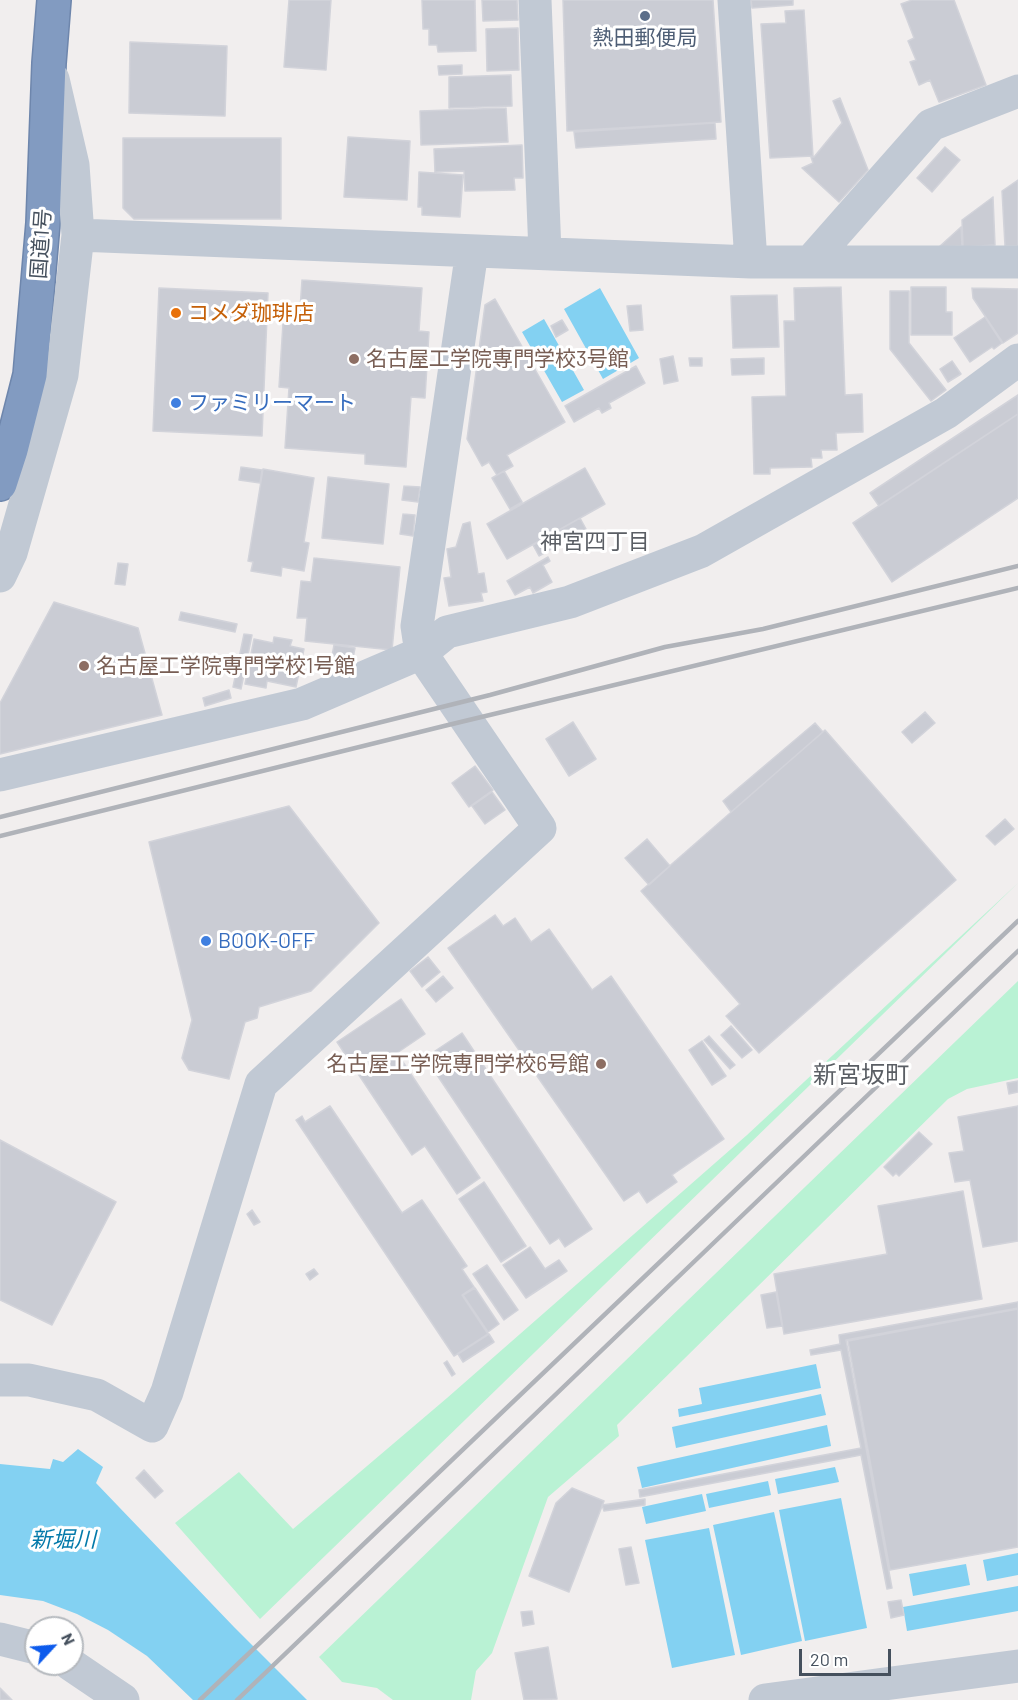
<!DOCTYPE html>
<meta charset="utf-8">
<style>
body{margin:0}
#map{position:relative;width:1018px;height:1700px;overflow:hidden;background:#f1eeee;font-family:Barlow,sans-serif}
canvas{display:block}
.north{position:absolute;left:24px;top:1616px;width:60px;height:60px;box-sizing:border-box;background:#fff;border:2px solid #b5b9be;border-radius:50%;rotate:64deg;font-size:16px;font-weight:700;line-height:24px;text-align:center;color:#45505d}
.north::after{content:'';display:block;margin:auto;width:21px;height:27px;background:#0d5bec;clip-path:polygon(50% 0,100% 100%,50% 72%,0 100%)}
.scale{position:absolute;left:799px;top:1649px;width:92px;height:27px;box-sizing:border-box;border:3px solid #45505d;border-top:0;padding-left:8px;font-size:18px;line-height:21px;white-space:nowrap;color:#45505d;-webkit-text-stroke:4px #fff;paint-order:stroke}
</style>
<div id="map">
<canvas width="1018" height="1700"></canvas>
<div class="north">N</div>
<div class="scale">20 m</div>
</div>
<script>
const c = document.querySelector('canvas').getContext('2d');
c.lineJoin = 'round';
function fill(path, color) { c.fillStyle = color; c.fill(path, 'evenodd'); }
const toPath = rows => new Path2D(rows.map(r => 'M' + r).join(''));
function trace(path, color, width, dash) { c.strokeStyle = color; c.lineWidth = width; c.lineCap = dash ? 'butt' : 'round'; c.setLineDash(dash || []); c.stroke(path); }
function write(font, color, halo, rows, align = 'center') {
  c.font = font + ' Barlow,"Noto Sans JP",sans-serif'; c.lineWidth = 6; c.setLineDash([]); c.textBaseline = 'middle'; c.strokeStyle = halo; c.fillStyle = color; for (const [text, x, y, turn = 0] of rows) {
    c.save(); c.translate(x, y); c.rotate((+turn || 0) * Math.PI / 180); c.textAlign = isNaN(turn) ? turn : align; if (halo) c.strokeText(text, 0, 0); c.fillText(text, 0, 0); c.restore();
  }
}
fill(toPath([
 [1018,883,260,1619,175,1523,239,1472,293,1529,447,1398,747,1135],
 [1018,981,1018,1078,967,1089,948,1099,617,1425,619,1436,548,1497,492,1653,476,1671,471,1700,393,1700,377,1688,342,1682,319,1657]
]), '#b9f2d4');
fill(toPath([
 [600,288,639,358,603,379,564,309],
 [544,319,584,390,562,402,522,332],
 [816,1364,821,1388,679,1417,678,1409,702,1404,699,1388],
 [821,1394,826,1415,676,1448,672,1427],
 [827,1425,831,1446,642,1488,637,1467],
 [78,1449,103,1467,96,1483,234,1627,307,1700,193,1700,147,1656,108,1630,77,1614,43,1601,0,1595,0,1464,50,1469,53,1459,63,1462],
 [835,1467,839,1482,778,1494,775,1479],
 [768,1481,771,1495,709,1508,706,1494],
 [702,1494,706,1511,646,1524,642,1507],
 [841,1498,867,1628,805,1641,779,1510],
 [774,1512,802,1641,741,1655,713,1525],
 [709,1528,735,1655,672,1668,645,1540],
 [1018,1553,1018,1575,987,1581,983,1560],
 [966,1564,970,1585,913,1596,909,1574],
 [1018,1586,1018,1611,907,1631,903,1607]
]), '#83d1f2');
const building = toPath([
 [289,0,331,0,326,70,284,67,289,0],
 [422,0,475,0,476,51,438,52,437,45,429,45,429,29,423,29,422,0],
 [482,0,517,0,518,20,483,21,482,0],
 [563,0,713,0,721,122,567,131,563,0],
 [751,0,793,0,793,5,752,8,751,0],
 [912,0,954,0,986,85,939,102,930,80,919,85,910,62,916,60,908,41,914,38,901,4,912,0],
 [804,10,813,156,770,158,761,24,786,23,785,11,804,10],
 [518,28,519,70,487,71,486,29,518,28],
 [130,42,227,46,225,116,129,113,130,42],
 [462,65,462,74,439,75,438,66,462,65],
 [511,75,512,106,449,108,449,77,511,75],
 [840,98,868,170,839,202,802,168,813,163,811,157,814,157,842,123,833,101,840,98],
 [506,108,508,142,421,145,420,111,506,108],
 [715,123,716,139,576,148,574,132,715,123],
 [348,137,410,141,407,200,344,197,348,137],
 [123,138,281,138,281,219,134,219,123,208,123,138],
 [522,145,523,178,514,178,515,190,465,191,464,171,435,172,434,149,522,145],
 [945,147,960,160,932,192,917,178,945,147],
 [419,172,463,175,460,217,422,215,422,207,418,207,419,172],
 [1018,180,1018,246,1005,246,1002,191,1018,180],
 [993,197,995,245,963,247,962,220,993,197],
 [961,227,962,246,939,247,961,227],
 [302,280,422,288,419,331,429,332,425,398,411,397,406,467,365,464,365,454,285,448,289,388,279,387,283,323,299,324,302,280],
 [841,287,845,395,862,394,863,432,836,433,837,450,821,450,822,458,811,458,812,467,770,468,770,474,754,474,752,397,786,396,784,321,795,321,794,288,841,287],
 [911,287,946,287,946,312,952,312,952,335,911,335,911,287],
 [159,288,268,293,262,436,153,431,159,288],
 [972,288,1018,289,1018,333,1003,343,973,298,972,288],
 [890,291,909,291,909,343,946,390,931,401,890,349,890,291],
 [777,295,779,347,733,348,731,296,777,295],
 [495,299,565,422,507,455,513,466,497,475,489,462,482,466,467,439,485,305,495,299],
 [641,305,643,330,630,331,627,306,641,305],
 [985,317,1002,343,994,349,992,347,970,362,954,338,985,317],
 [562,320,568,330,556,337,551,326,562,320],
 [673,356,678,381,664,384,660,359,673,356],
 [689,358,702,358,702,366,690,366,689,358],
 [764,358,764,374,732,375,731,359,764,358],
 [952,361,961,374,948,382,940,369,952,361],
 [636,366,645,383,609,403,611,408,602,413,599,408,574,422,565,406,636,366],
 [1018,395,1018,414,879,506,870,493,1018,395],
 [1018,414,1018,498,892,582,853,523,1018,414],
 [241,467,262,470,260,483,239,480,241,467],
 [585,468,605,504,507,559,487,524,585,468],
 [263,469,314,478,304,542,309,543,304,571,282,567,281,576,251,571,253,562,248,561,263,469],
 [504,471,522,502,510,509,492,478,504,471],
 [328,477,389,484,383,544,322,538,328,477],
 [404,486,420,487,418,502,402,500,404,486],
 [403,514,415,515,413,536,400,534,403,514],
 [580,518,586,529,539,556,533,545,580,518],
 [470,522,478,574,484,573,487,592,481,593,483,601,449,606,444,578,451,577,447,549,456,547,463,524,470,522],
 [548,557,550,561,543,565,552,582,533,593,530,587,515,595,507,581,548,557],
 [314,558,400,567,392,650,305,641,307,618,297,618,301,581,311,582,314,558],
 [118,563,128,564,125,585,115,584,118,563],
 [54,602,138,628,162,715,0,754,0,703,54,602],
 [181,612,237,624,235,632,179,620,181,612],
 [244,634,252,635,241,689,233,687,244,634],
 [274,637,292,640,290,646,304,649,296,687,267,681,266,688,245,684,254,639,273,643,274,637],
 [334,645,355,648,353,658,332,656,334,645],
 [229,690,231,698,205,706,203,698,229,690],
 [925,712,935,723,912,743,902,732,925,712],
 [573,722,596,759,569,776,546,739,573,722],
 [815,723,823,732,731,812,723,801,815,723],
 [825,730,956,880,759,1053,726,1016,740,1004,641,891,825,730],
 [475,766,493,790,469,807,452,783,475,766],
 [492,792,505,810,485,824,472,806,492,792],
 [289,806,379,923,311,991,259,1007,257,1018,245,1022,229,1079,189,1070,182,1058,192,1020,149,842,289,806],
 [1005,819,1014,829,995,845,986,836,1005,819],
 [647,839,670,866,649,885,625,858,647,839],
 [495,915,503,926,515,918,531,942,549,929,592,990,611,976,724,1139,672,1175,677,1182,647,1203,639,1191,624,1201,448,948,495,915],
 [428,957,440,972,422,987,410,971,428,957],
 [443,976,453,988,436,1002,426,990,443,976],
 [401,999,425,1034,397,1053,480,1178,457,1194,425,1146,412,1155,337,1042,401,999],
 [731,1026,752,1050,742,1058,721,1035,731,1026],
 [462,1033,592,1229,565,1247,559,1238,550,1244,431,1066,440,1060,435,1051,462,1033],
 [709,1036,735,1065,730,1069,704,1040,709,1036],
 [702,1041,726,1076,712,1085,689,1050,702,1041],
 [1018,1081,1018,1092,1009,1094,1007,1083,1018,1081],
 [330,1106,402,1213,422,1200,467,1266,462,1269,474,1287,462,1295,488,1334,454,1356,296,1120,302,1116,305,1122,330,1106],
 [1018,1106,1018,1241,983,1247,970,1180,955,1182,949,1153,964,1151,958,1117,1018,1106],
 [919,1132,932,1144,899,1176,896,1173,893,1176,884,1167,919,1132],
 [0,1140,116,1202,52,1325,0,1300,0,1140],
 [484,1182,526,1246,501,1262,459,1199,484,1182],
 [963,1191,982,1299,784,1334,774,1274,887,1254,878,1206,963,1191],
 [252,1210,260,1222,254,1225,247,1214,252,1210],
 [530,1247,545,1269,559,1260,567,1271,526,1298,503,1265,530,1247],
 [487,1265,518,1310,504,1320,473,1274,487,1265],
 [314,1269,318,1274,310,1280,306,1274,314,1269],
 [475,1288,499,1324,488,1332,463,1295,475,1288],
 [776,1292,782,1326,767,1328,761,1295,776,1292],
 [1018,1302,1018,1308,846,1340,892,1588,887,1589,861,1455,640,1497,639,1490,861,1448,841,1350,811,1355,810,1350,840,1344,839,1335,1018,1302],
 [1018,1309,1018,1547,890,1570,848,1341,1018,1309],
 [489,1334,494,1342,463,1362,458,1354,489,1334],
 [447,1361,455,1374,452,1376,444,1363,447,1361],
 [144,1470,163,1491,155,1498,136,1478,144,1470],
 [572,1488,604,1501,569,1592,529,1576,556,1503,572,1488],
 [645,1499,645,1505,604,1511,602,1505,645,1499],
 [631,1547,639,1583,626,1585,619,1549,631,1547],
 [901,1600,904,1615,891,1618,888,1602,901,1600],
 [532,1611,534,1624,523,1626,521,1612,532,1611],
 [548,1647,557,1699,524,1700,515,1653,548,1647],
 [0,1688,12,1700,0,1700,0,1688]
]);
fill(building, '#caccd4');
trace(building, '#d2d3da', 1.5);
const highway = toPath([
 [0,484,11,450,30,375,43,223,49,63,54,0]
]);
trace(highway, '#6e86ac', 36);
trace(toPath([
 [535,0,545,253],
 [734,0,751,262],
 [78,235,751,262,1018,262],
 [811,261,931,125,1018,91],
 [0,576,11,553,62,375,78,235,73,165,53,79],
 [0,775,302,704,421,653,447,632,570,602,702,551,946,413,1018,360],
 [0,1380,29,1380,97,1395,152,1426,167,1392,261,1084,540,828,421,653,417,626,472,251],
 [0,1639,36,1648],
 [70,1664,123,1700],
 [765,1700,1018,1666]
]), '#c1c9d4', 33);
trace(highway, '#829bc1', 33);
trace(toPath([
 [0,817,490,695,665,647,763,629,1018,566],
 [0,836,444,726,1018,588],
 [200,1700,1018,921],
 [237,1700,1018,951]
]), '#b0b3b9', 4.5);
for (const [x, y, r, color] of [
 [645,16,6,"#5c6f8a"],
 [176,313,6,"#e8710a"],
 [354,359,6,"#8d6e63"],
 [176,403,6,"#3f7fe0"],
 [84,666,6,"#8d6e63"],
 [206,941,6,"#3f7fe0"],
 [601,1064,6,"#8d6e63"]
]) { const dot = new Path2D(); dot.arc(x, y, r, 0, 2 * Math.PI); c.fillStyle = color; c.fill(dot); trace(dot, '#fff', 2); }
write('21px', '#4e5e75', '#fff', [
 ["熱田郵便局",645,38]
]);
write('21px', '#45505d', '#fff', [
 ["国道1号",41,244,-86]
]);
write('21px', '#c56008', '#fff', [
 ["コメダ珈琲店",188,313]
], 'left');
write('21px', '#785e54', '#fff', [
 ["名古屋工学院専門学校3号館",366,359],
 ["名古屋工学院専門学校1号館",96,666],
 ["名古屋工学院専門学校6号館",589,1064,"right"]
], 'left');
write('21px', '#366cbe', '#fff', [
 ["ファミリーマート",188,403],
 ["BOOK-OFF",218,941]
], 'left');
write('22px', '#5a5e64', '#fff', [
 ["神宮四丁目",595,542]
]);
write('italic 22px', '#047aaa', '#fff', [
 ["新堀川",63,1540]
]);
write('24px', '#5a5e64', '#fff', [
 ["新宮坂町",861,1075]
]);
</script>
